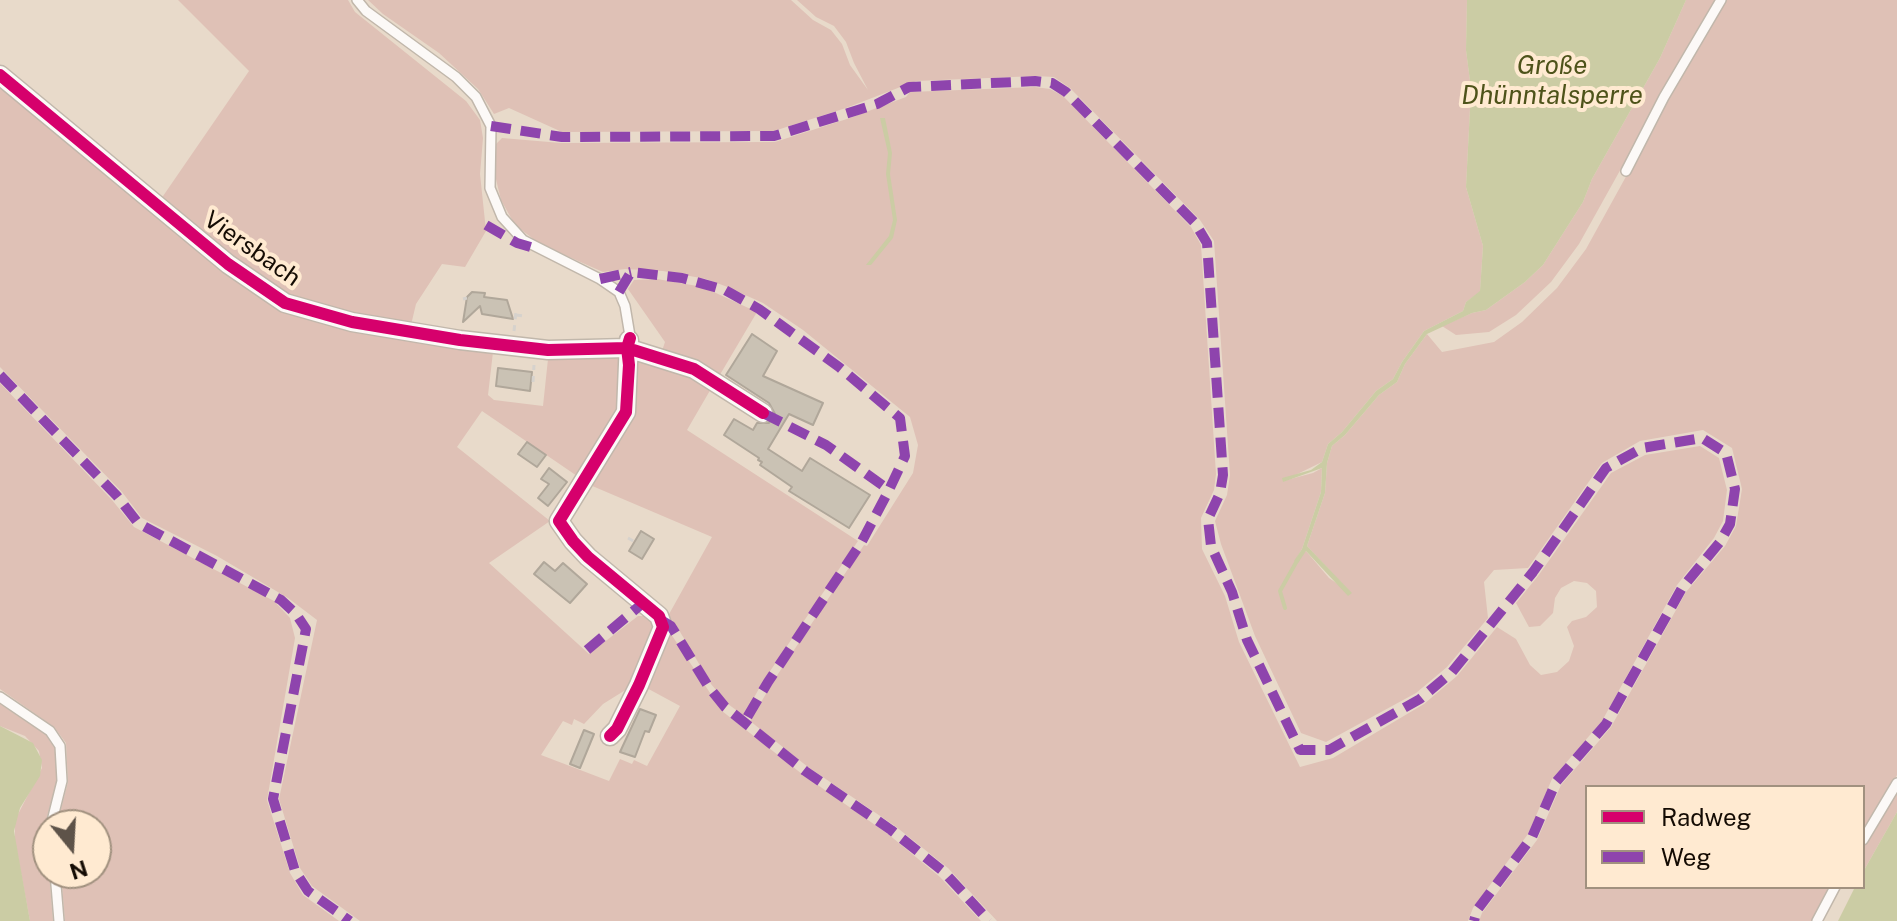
<!DOCTYPE html>
<meta charset="utf-8">
<style>
body{margin:0}
#map{position:relative;width:1897px;height:921px;overflow:hidden;background:#e8daca;font-family:"Public Sans",sans-serif}
canvas{display:block}
.legend{position:absolute;left:1585px;top:785px;width:280px;height:104px;box-sizing:border-box;background:#ffead1;border:2px solid #a1917f;margin:0;padding:10px 14px;list-style:none;font-size:24px;color:#140b03}
.legend li{display:flex;align-items:center;gap:16px;height:40px}
.legend b{width:40px;border:2px solid #a1917f}
.north{position:absolute;left:32px;top:809px;width:80px;height:80px;box-sizing:border-box;background:#ffead1;border:2px solid #a1917f;border-radius:50%;rotate:162deg;font-size:22px;font-weight:700;line-height:32px;text-align:center;color:#140b03}
.north::after{content:'';display:block;margin:auto;width:28px;height:36px;background:#5e5349;clip-path:polygon(50% 0,100% 100%,50% 72%,0 100%)}
</style>
<div id="map">
<canvas width="1897" height="921"></canvas>
<ul class="legend">
<li><b style="height:10px;background:#d6006c"></b>Radweg</li>
<li><b style="height:10px;background:#8e44ad"></b>Weg</li>
</ul>
<div class="north">N</div>
</div>
<script>
const c = document.querySelector('canvas').getContext('2d');
c.lineJoin = 'round';
function fill(path, color) { c.fillStyle = color; c.fill(path, 'evenodd'); }
const toPath = rows => new Path2D(rows.map(r => 'M' + r).join(''));
function trace(path, color, width, dash) { c.strokeStyle = color; c.lineWidth = width; c.lineCap = dash ? 'butt' : 'round'; c.setLineDash(dash || []); c.stroke(path); }
function write(font, color, halo, rows, align = 'center') {
  c.font = font + ' "Public Sans",sans-serif'; c.lineWidth = 8; c.setLineDash([]); c.textBaseline = 'middle'; c.strokeStyle = halo; c.fillStyle = color; for (const [text, x, y, turn = 0] of rows) {
    c.save(); c.translate(x, y); c.rotate((+turn || 0) * Math.PI / 180); c.textAlign = isNaN(turn) ? turn : align; if (halo) c.strokeText(text, 0, 0); c.fillText(text, 0, 0); c.restore();
  }
}
fill(toPath([
 [178,0,348,0,355,12,466,101,480,120,483,138,480,174,486,231,465,267,442,264,416,304,411,325,354,315,288,296,232,258,161,199,249,71],
 [368,0,791,0,813,20,831,30,842,44,850,65,868,90,854,63,846,42,834,26,816,17,797,0,1467,0,1466,50,1471,89,1466,187,1483,246,1480,292,1466,302,1463,311,1424,331,1402,362,1393,379,1376,391,1342,432,1328,444,1322,462,1283,481,1313,473,1322,468,1321,492,1302,549,1295,561,1306,551,1329,578,1351,593,1307,546,1325,493,1327,463,1332,446,1345,435,1379,395,1397,382,1405,364,1427,334,1442,352,1494,342,1522,322,1557,288,1586,249,1708,28,1727,0,1897,0,1897,775,1863,832,1863,787,1587,787,1587,887,1830,887,1813,921,1479,921,1482,913,1537,840,1561,785,1611,727,1686,592,1725,546,1736,526,1742,489,1732,448,1703,430,1640,441,1602,463,1528,568,1494,570,1484,582,1488,618,1447,667,1416,693,1326,742,1301,733,1255,636,1221,544,1215,521,1227,495,1230,475,1214,241,1200,220,1070,88,1054,77,1036,76,916,81,846,108,774,131,562,132,509,108,494,114,478,89,439,53,383,14],
 [1686,0,1715,0,1579,244,1551,282,1516,315,1489,332,1456,335,1442,326,1472,313,1486,310,1525,282,1543,265,1583,202,1592,179,1660,58],
 [0,85,282,310,493,352,488,395,494,400,543,406,548,359,616,357,624,366,621,401,615,418,580,478,482,411,457,447,550,521,489,563,589,654,638,616,650,616,655,623,635,684,603,704,584,724,574,719,572,725,563,721,541,755,609,781,620,759,632,764,634,760,647,766,680,706,643,686,669,631,722,711,802,774,888,834,940,877,981,921,360,921,312,886,300,868,279,799,317,620,288,598,217,556,142,518,122,492,0,367],
 [1035,87,1050,89,1063,96,1191,227,1201,245,1216,474,1214,490,1201,518,1202,549,1225,596,1239,642,1300,767,1333,758,1424,704,1457,676,1497,627,1516,639,1530,665,1541,675,1557,672,1569,661,1574,646,1567,627,1572,621,1586,617,1597,607,1596,591,1587,583,1574,581,1561,588,1555,598,1553,613,1540,626,1529,627,1516,603,1538,576,1611,473,1645,455,1700,446,1719,458,1727,490,1723,521,1714,538,1677,585,1602,721,1552,779,1528,834,1473,908,1468,921,997,921,948,868,895,826,808,767,750,721,774,680,864,545,867,546,913,473,918,445,910,417,803,330,763,303,725,286,706,279,663,271,625,269,603,272,540,244,515,225,501,200,495,175,496,144,502,138,561,143,775,142,850,118,906,97,910,92],
 [657,279,703,287,757,312,718,378,662,351,665,342,628,289,634,280],
 [640,360,691,375,712,387,687,430,858,541,762,683,744,716,728,704,711,684,676,625,668,616,712,537,590,485,630,423,634,364],
 [0,383,112,500,134,527,274,601,290,618,295,638,267,800,290,873,303,895,339,921,65,921,61,873,96,873,96,825,57,825,68,782,66,743,54,727,0,689],
 [0,704,46,735,55,749,57,780,45,824,53,921,30,921,15,841,15,820,42,768,39,751,25,736,0,726],
 [1897,791,1897,812,1863,872,1863,848]
]), '#dfc1b6');
fill(toPath([
 [1467,0,1686,0,1660,58,1592,179,1583,202,1543,265,1525,282,1486,310,1472,313,1427,334,1405,364,1397,382,1379,395,1345,435,1332,446,1327,463,1325,493,1307,546,1352,593,1348,596,1306,551,1298,563,1294,561,1302,549,1321,492,1322,468,1283,482,1282,478,1311,470,1322,462,1328,444,1342,432,1376,391,1393,379,1402,362,1424,331,1463,311,1466,302,1480,291,1483,246,1466,187,1471,89,1466,50],
 [880,118,885,118,892,153,890,174,897,220,893,238,871,265,866,265,889,236,893,220,886,174,888,153],
 [0,726,33,743,42,760,40,776,20,808,14,831,30,921,0,921],
 [1897,812,1897,921,1838,921,1855,887,1863,887,1863,872]
]), '#cbcca4');
trace(toPath([
 [1285,608,1280,591,1298,559]
]), '#cbcca4', 4);
const building = toPath([
 [472,292,485,293,484,297,507,300,513,319,482,314,480,306,463,322,467,297,472,292],
 [752,334,777,351,763,376,823,403,813,425,789,414,768,449,802,471,810,458,870,495,849,528,789,491,792,487,760,465,762,462,758,460,759,458,724,435,734,419,753,430,757,423,769,423,775,414,769,403,726,375,752,334],
 [498,368,532,372,530,391,496,386,498,368],
 [527,442,546,455,537,467,518,454,527,442],
 [549,468,567,482,548,506,538,498,549,484,541,479,549,468],
 [641,531,654,539,642,559,629,551,641,531],
 [544,562,555,571,563,563,587,584,570,603,534,574,544,562],
 [640,709,656,715,649,732,645,731,635,757,620,752,640,709],
 [584,730,594,734,580,768,570,764,584,730]
]);
fill(building, '#cac2b4');
trace(building, '#b0a79a', 2);
const service = toPath([
 [357,0,366,11,456,77,476,97,491,126,490,188,502,217,523,240,600,279,619,292,625,306,630,336],
 [1626,171,1664,97,1721,0],
 [0,697,50,731,60,746,62,781,51,825],
 [1863,840,1897,783],
 [55,873,59,921],
 [1817,921,1835,887]
]);
const minor = toPath([
 [0,75,228,264,285,303,352,322,460,340,548,350,627,348,694,369,763,413],
 [610,736,617,729,639,685,663,627,659,616,588,557,573,541,559,521,626,412,629,340]
]);
trace(service, '#c1b7ab', 12);
trace(minor, '#c1b7ab', 21);
trace(toPath([
 [463,299,467,298],
 [516,315,524,316],
 [514,331,516,311],
 [533,382,534,365],
 [628,538,635,542]
]), '#d6d2cd', 3, [6, 6]);
trace(service, '#fcf9f7', 9);
trace(minor, '#fcf9f7', 18);
trace(toPath([
 [491,126,562,137,774,136,877,104,909,87,1035,81,1052,83,1066,92,1195,223,1207,243,1223,475,1220,493,1208,519,1211,546,1232,592,1247,640,1300,750,1329,750,1420,699,1452,672,1533,572,1606,468,1642,448,1702,438,1726,453,1735,489,1730,524,1720,542,1682,588,1606,724,1556,782,1532,837,1477,910,1474,921],
 [486,225,517,243,537,249],
 [600,279,631,272],
 [619,292,631,272,682,278,725,290,759,309,839,367,900,418,905,456,889,490,861,543,768,682,742,726],
 [0,375,117,496,138,523,281,600,296,614,306,629,273,799,295,871,308,891,350,921],
 [763,413,826,445,889,490],
 [661,620,671,626,708,686,725,707,805,771,891,830,944,872,989,921],
 [587,650,643,603]
]), '#8e44ad', 10, [20, 10]);
trace(toPath([
 [0,75,228,264,285,303,352,322,460,340,548,350,627,348,694,369,763,413],
 [610,736,617,729,639,685,663,627,659,616,588,557,573,541,559,521,626,412,629,365,627,348,630,338]
]), '#d6006c', 12);
write('24px', '#140b03', '#ffead1', [
 ["Viersbach",252,249,35]
]);
write('italic 26px', '#4e531a', '#ffead1', [
 ["Große",1552,66],
 ["Dhünntalsperre",1552,96]
]);
</script>
